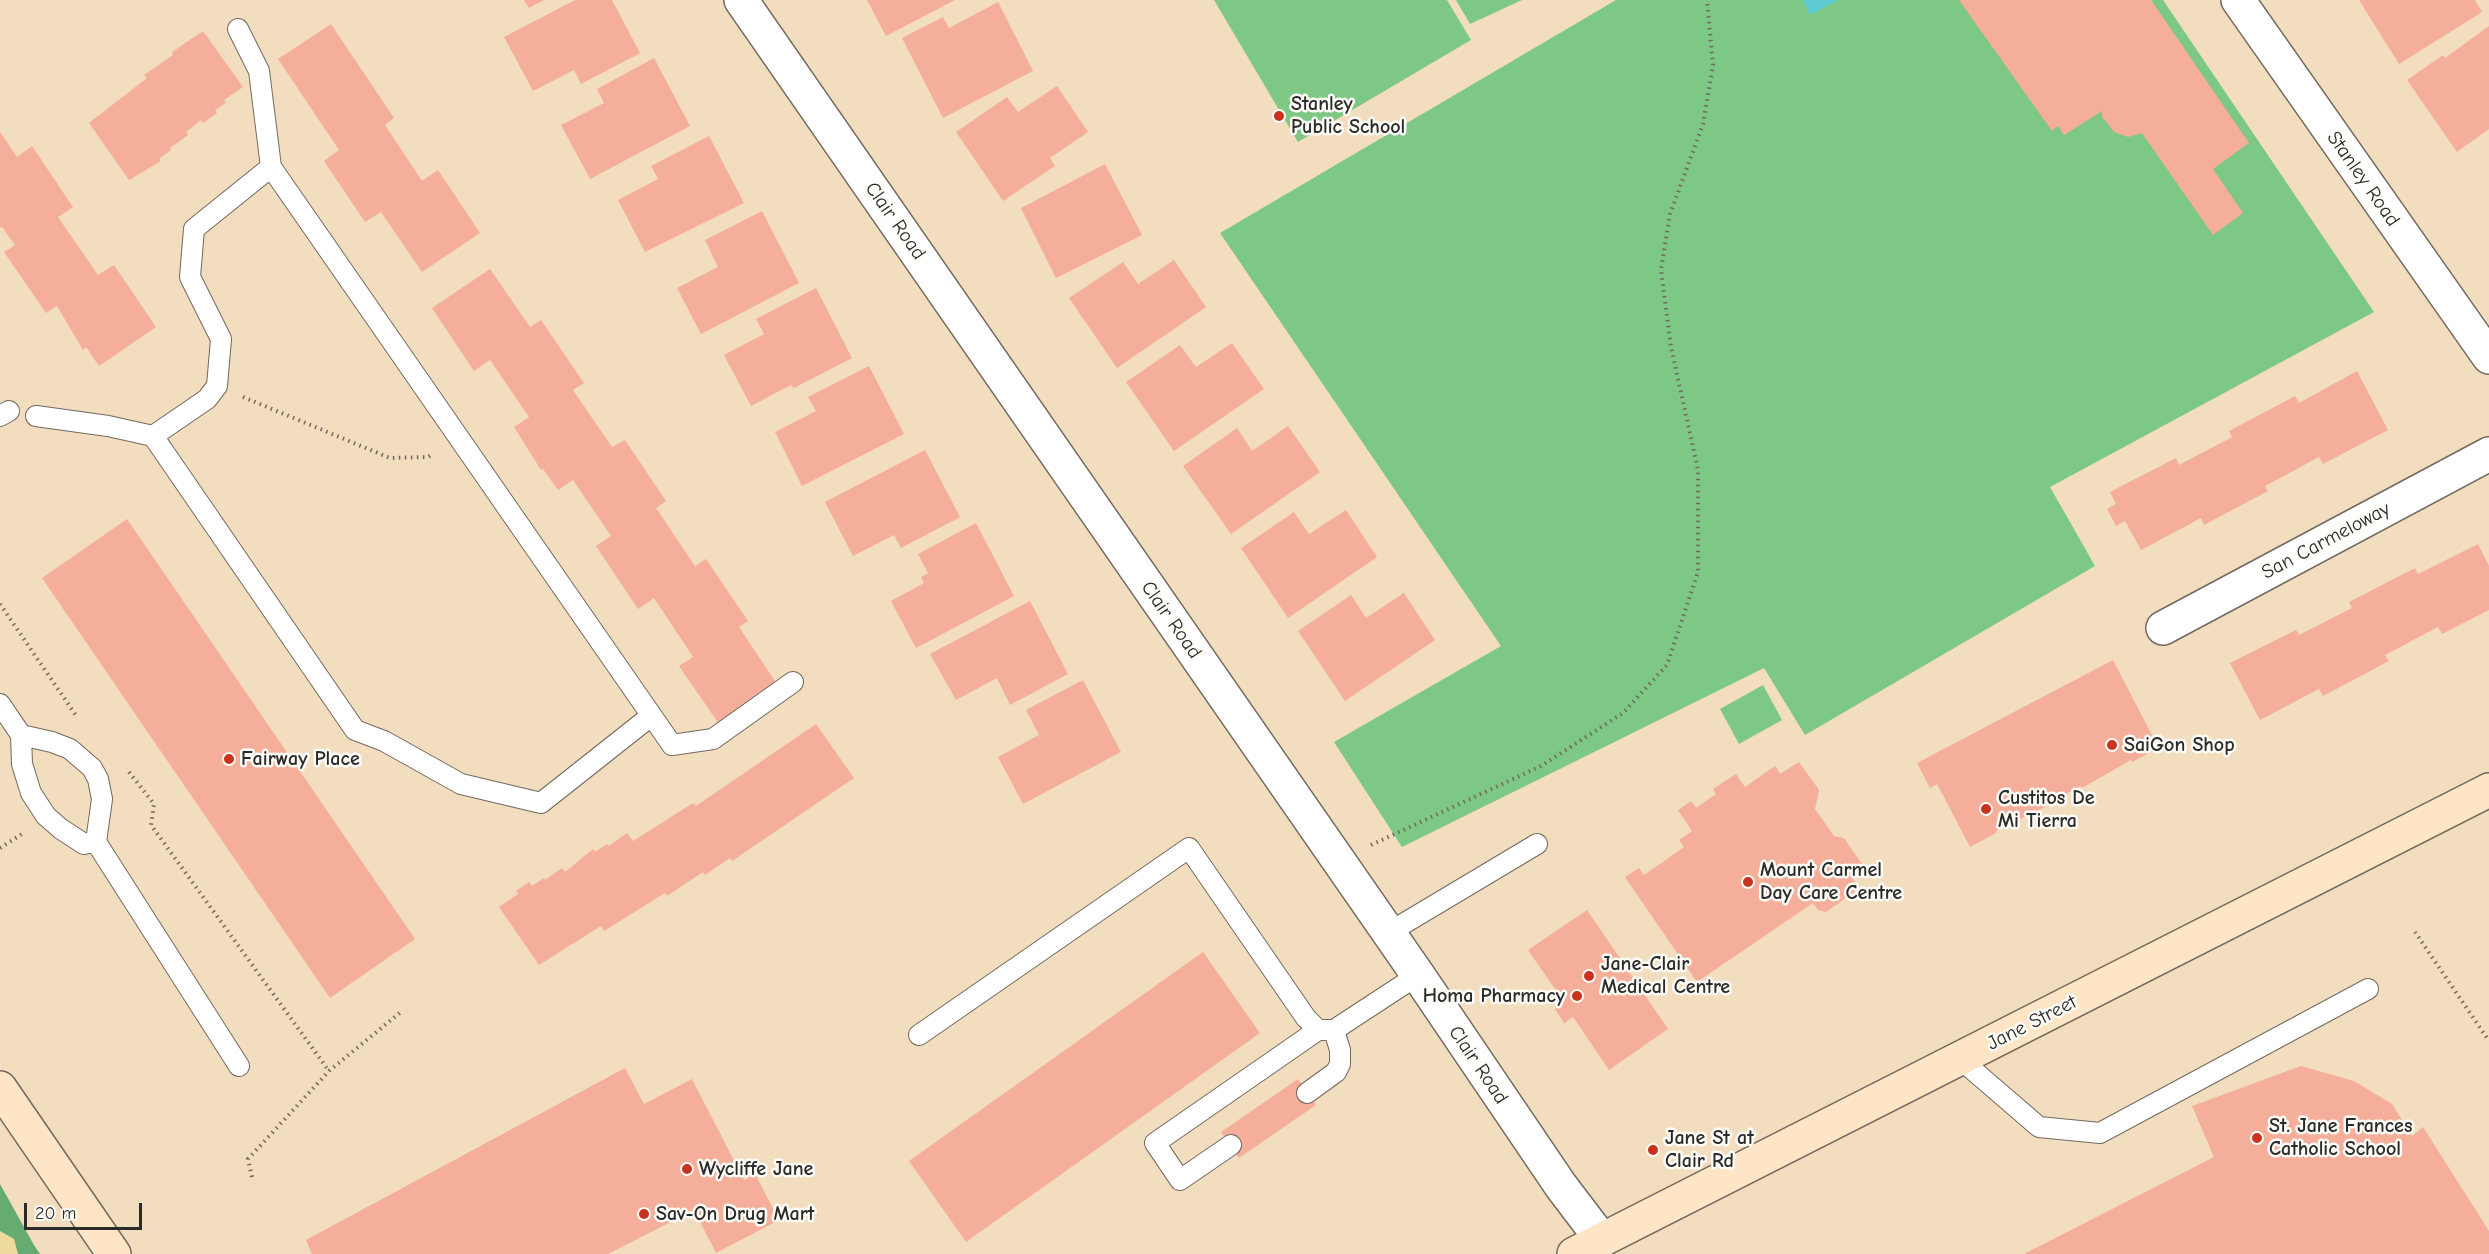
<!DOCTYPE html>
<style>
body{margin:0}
#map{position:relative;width:2489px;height:1254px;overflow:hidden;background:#f3ddbf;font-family:"Comic Neue",sans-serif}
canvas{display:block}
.scale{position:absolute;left:24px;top:1203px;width:118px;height:27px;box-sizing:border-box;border:3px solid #2b2b2b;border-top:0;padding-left:8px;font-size:18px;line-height:21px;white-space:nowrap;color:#2b2b2b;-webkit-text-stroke:4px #fdfcf7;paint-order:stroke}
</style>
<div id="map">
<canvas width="2489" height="1254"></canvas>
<div class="scale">20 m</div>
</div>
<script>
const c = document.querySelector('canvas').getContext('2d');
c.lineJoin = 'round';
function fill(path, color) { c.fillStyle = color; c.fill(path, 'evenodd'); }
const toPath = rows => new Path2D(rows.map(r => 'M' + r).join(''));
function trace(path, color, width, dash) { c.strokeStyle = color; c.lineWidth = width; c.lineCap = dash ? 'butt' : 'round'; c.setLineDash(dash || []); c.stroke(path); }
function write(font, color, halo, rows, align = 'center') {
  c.font = font + ' "Comic Neue",sans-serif'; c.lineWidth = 5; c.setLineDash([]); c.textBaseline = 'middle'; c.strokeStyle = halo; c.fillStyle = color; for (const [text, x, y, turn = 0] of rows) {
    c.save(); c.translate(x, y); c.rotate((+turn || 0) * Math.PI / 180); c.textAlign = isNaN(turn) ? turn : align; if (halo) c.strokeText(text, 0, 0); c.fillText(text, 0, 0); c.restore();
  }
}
fill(toPath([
 [1214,0,1447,0,1471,40,1298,142],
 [1456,0,1522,0,1470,24],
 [1616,0,2163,0,2374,312,2050,487,2095,566,1805,735,1764,668,1402,847,1334,742,1501,646,1220,233],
 [1763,685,1782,720,1739,744,1720,709]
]), '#7ec885');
fill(toPath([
 [0,1184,34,1245,40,1254,0,1254]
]), '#66ac72');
fill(toPath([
 [0,1231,14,1239,18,1254,0,1254]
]), '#eeda9e');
fill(toPath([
 [1803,0,1838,0,1810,15]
]), '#5dcad1');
fill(toPath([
 [524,0,544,0,529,8],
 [575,0,612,0,640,53,581,84,574,70,533,91,504,37],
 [867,0,955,0,886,36],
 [1959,0,2151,0,2249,143,2213,169,2243,213,2213,235,2142,133,2128,137,2114,132,2102,117,2102,111,2064,135,2058,126,2052,131],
 [2359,0,2475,0,2482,12,2399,64],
 [998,2,1033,71,943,118,902,38,943,17,949,28],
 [331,24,394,118,385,125,422,181,438,170,480,233,422,272,381,212,365,222,324,161,339,150,278,59],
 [2489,26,2489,129,2457,152,2407,80,2443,55,2445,58],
 [203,31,243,87,224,100,226,103,215,110,217,113,203,123,201,120,186,132,188,135,170,148,171,150,159,159,161,161,129,180,89,123,147,78,144,75,173,55,172,52],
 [654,58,690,126,590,179,561,125,604,103,597,89],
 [1057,86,1088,132,1050,158,1055,166,1003,201,956,132,1007,97,1018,112],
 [0,132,17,157,32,146,73,207,58,217,98,275,114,265,156,327,99,366,86,347,83,350,57,306,46,313,4,252,15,245,2,227,0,228],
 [709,136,744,203,645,252,618,200,658,179,651,166],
 [1105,164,1142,235,1056,278,1021,208],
 [762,211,799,283,701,334,677,288,718,267,705,240],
 [1174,260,1206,307,1117,368,1069,298,1123,262,1138,284],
 [490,269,530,327,541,320,584,383,573,390,612,447,625,440,666,501,656,508,695,566,706,559,748,621,739,627,779,687,721,727,679,666,693,657,654,598,638,609,596,546,611,536,573,480,558,490,543,469,541,470,514,427,529,417,490,360,474,371,432,308],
 [816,288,852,358,794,388,791,385,751,406,724,355,764,334,756,319],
 [1232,343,1264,389,1174,451,1126,382,1180,345,1196,367],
 [869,366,904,434,802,486,775,432,816,411,808,397],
 [2357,371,2388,430,2323,464,2319,457,2265,486,2268,491,2204,525,2201,518,2141,550,2125,521,2116,526,2107,509,2116,504,2110,492,2176,458,2179,465,2232,437,2229,431,2295,396,2299,403],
 [1288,426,1320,472,1231,534,1183,466,1237,428,1252,451],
 [925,450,960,517,901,548,894,535,853,556,825,502],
 [1346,510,1377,557,1288,618,1241,548,1294,512,1309,534],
 [127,519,415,939,330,998,42,578],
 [976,523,1014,596,916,648,891,601,924,583,921,577,928,573,918,554],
 [2478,544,2489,566,2489,610,2442,634,2438,627,2385,655,2389,661,2323,696,2319,689,2260,720,2230,663,2296,630,2299,635,2352,608,2349,602,2415,568,2418,574],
 [1404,593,1435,640,1345,701,1298,631,1351,595,1366,618],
 [1030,601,1068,674,1010,705,997,678,956,700,930,654],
 [2113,660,2157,745,2157,749,2132,762,2131,760,2082,788,2081,786,2044,805,2045,807,1996,831,1996,833,1970,847,1937,784,1930,788,1917,763],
 [1083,680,1121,752,1023,804,998,757,1039,735,1026,710],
 [816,724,854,778,732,861,730,858,705,875,703,872,667,896,665,893,604,931,601,926,539,965,499,907,518,894,516,891,529,882,532,886,544,878,545,880,562,868,565,872,593,849,595,852,607,844,609,846,627,833,633,841,693,803,696,806],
 [1799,762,1819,790,1815,809,1834,836,1844,838,1864,867,1851,877,1860,888,1826,912,1818,910,1813,903,1697,982,1625,877,1639,868,1644,875,1684,847,1679,840,1692,831,1678,810,1691,801,1696,808,1716,794,1713,789,1736,774,1745,787,1775,766,1780,774],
 [1587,910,1668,1029,1609,1070,1573,1017,1564,1023,1555,1009,1564,1002,1528,950],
 [1203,952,1260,1033,966,1242,909,1161],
 [2301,1066,2354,1081,2392,1104,2412,1136,2423,1127,2489,1231,2489,1254,2024,1254,2214,1157,2192,1106],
 [625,1068,644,1104,692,1079,744,1180,755,1174,779,1220,716,1253,694,1210,608,1254,312,1254,306,1240],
 [1298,1079,1316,1105,1239,1158,1221,1132]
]), '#f4ae9a');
const lane = toPath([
 [238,29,259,71,271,167,672,745,713,739,793,682],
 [0,416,9,411],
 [36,416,108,426,153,436,207,399,217,386,221,339,190,277,194,229,271,167],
 [153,436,355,730,384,741,461,784,541,803,651,716],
 [0,704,21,735,22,764,31,793,46,816,61,829,84,844,96,842,102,799,98,779,92,768,70,749,52,742,21,735],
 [96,842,239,1066],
 [1388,933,1537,844],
 [919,1035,1189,848,1306,1018,1318,1030],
 [1960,1059,2039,1127,2100,1133,2368,989],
 [1307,1093,1336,1072,1340,1064,1340,1050,1334,1030],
 [1231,1145,1180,1180,1155,1143,1318,1030,1334,1030,1418,975]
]);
const street = toPath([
 [741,0,1418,975,1561,1186,1602,1240],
 [2238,0,2489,357],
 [2163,628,2489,454]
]);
const secondary = toPath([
 [0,1088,114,1254],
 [1574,1254,2489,790]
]);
trace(lane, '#71695f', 22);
trace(street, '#71695f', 36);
trace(secondary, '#71695f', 36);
trace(toPath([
 [243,397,390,458,428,457,433,454],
 [0,604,77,717],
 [129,772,154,804,151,825,329,1071],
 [1371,845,1541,766,1623,713,1667,665,1698,572,1698,470,1671,347,1661,269,1670,214,1703,124,1713,65,1707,0],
 [0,848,22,834],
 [2415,932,2489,1041],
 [252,1177,248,1159,329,1071,402,1011]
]), '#71695f', 4, [1.5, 4.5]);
trace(lane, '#fff', 20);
trace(street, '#fff', 33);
trace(secondary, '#fde5c5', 33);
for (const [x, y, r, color] of [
 [1279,116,6,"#c8321e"],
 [2112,745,6,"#c8321e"],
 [229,759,6,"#c8321e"],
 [1986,809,6,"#c8321e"],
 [1748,882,6,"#c8321e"],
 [1589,976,6,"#c8321e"],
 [1577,996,6,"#c8321e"],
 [2257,1138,6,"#c8321e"],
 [1653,1150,6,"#c8321e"],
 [687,1169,6,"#c8321e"],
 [644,1214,6,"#c8321e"]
]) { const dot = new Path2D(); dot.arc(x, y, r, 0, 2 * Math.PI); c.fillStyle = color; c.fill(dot); trace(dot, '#fdfcf7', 2); }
write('bold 20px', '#2b2b2b', '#fdfcf7', [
 ["Stanley",1291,104],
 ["Public School",1291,127],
 ["SaiGon Shop",2124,745],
 ["Fairway Place",241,759],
 ["Custitos De",1998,798],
 ["Mi Tierra",1998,821],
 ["Mount Carmel",1760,870],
 ["Day Care Centre",1760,893],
 ["Jane-Clair",1601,964],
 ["Medical Centre",1601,987],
 ["Homa Pharmacy",1565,996,"right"],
 ["St. Jane Frances",2269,1126],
 ["Catholic School",2269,1149],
 ["Jane St at",1665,1138],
 ["Clair Rd",1665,1161],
 ["Wycliffe Jane",699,1169],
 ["Sav-On Drug Mart",656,1214]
], 'left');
write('20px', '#2b2b2b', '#fdfcf7', [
 ["Stanley Road",2363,179,55],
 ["Clair Road",895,221,55],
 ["San Carmeloway",2326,541,-28],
 ["Clair Road",1171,620,55],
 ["Jane Street",2032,1023,-27],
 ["Clair Road",1478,1065,56]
]);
</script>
